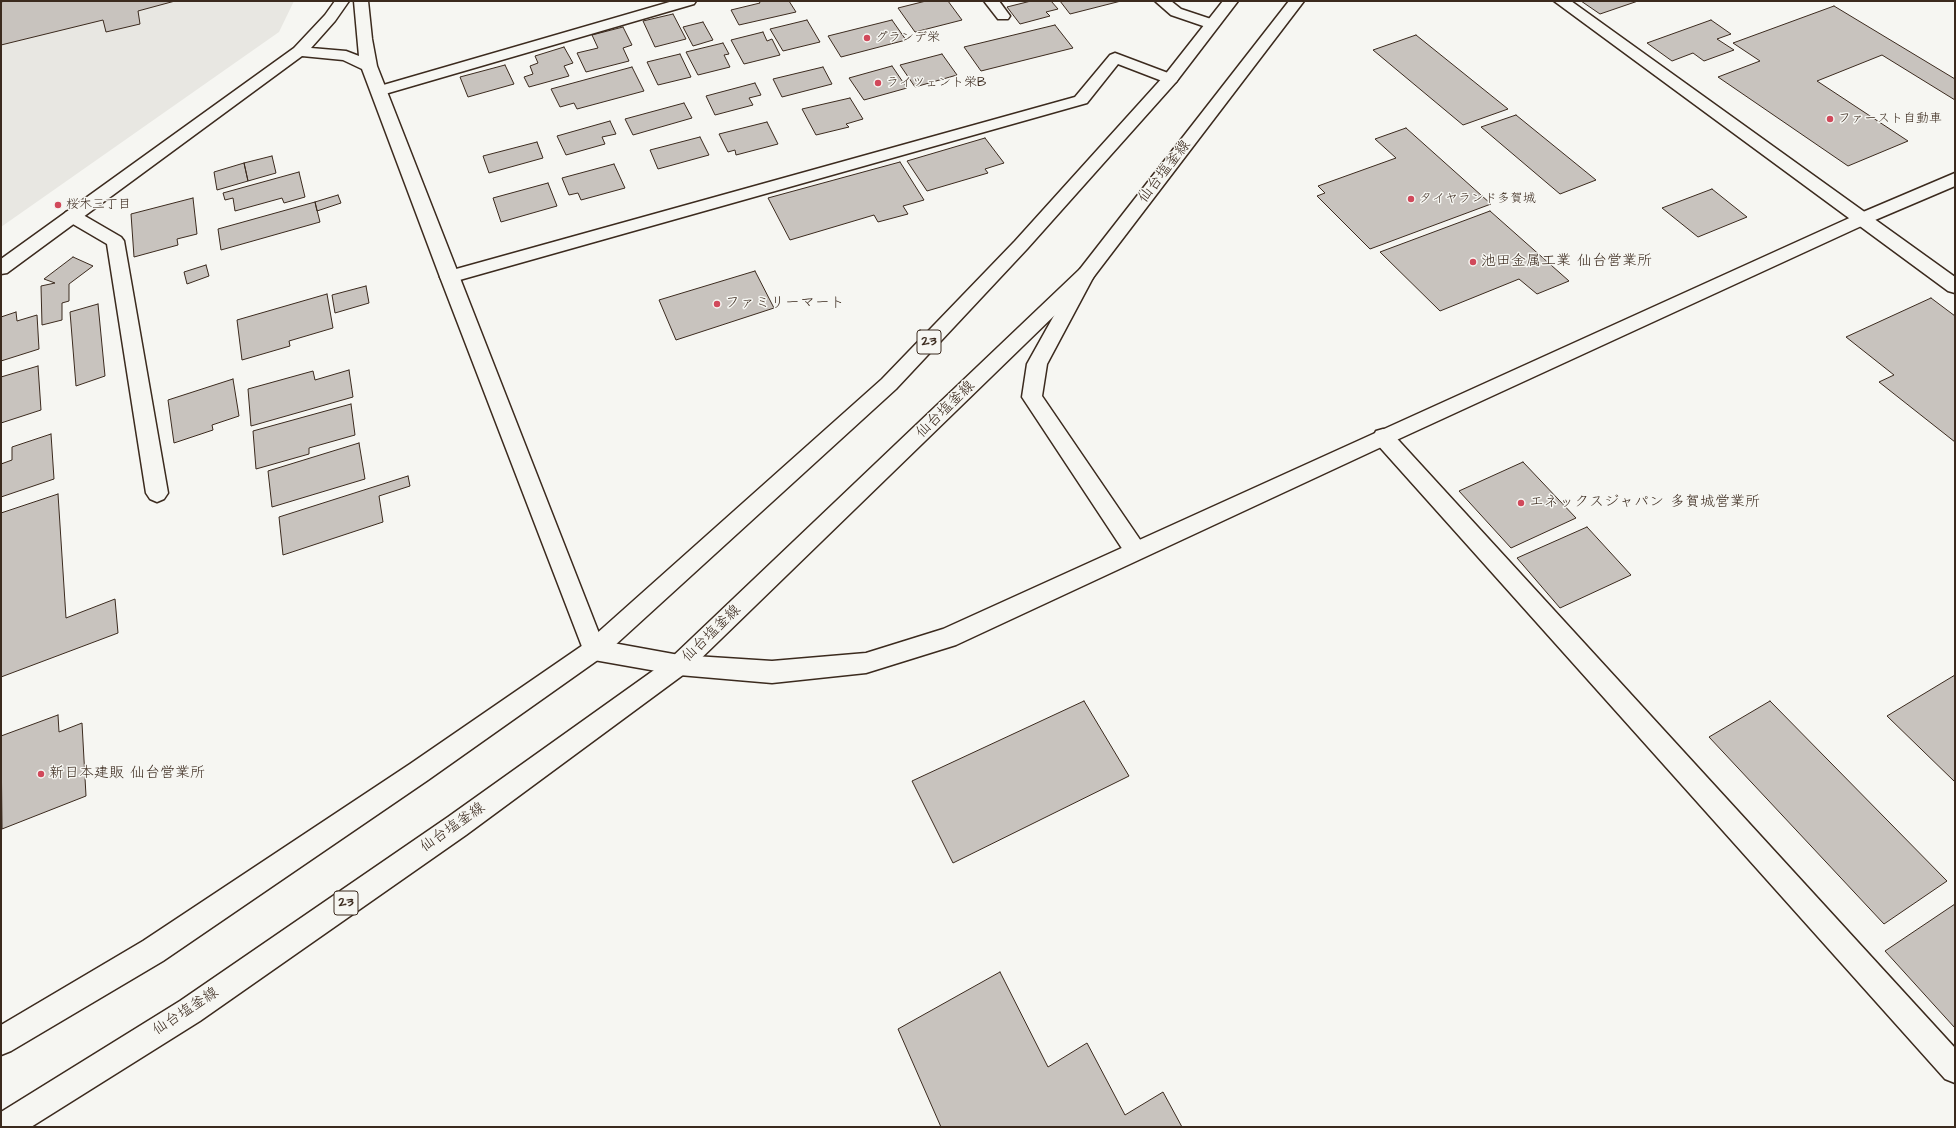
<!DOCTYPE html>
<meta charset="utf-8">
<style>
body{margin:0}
#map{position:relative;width:1956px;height:1128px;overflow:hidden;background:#f6f6f2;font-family:"Architects Daughter",sans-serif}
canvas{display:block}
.frame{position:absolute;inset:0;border:2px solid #3b2a1e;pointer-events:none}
</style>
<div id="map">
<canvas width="1956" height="1128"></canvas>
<div class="frame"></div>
</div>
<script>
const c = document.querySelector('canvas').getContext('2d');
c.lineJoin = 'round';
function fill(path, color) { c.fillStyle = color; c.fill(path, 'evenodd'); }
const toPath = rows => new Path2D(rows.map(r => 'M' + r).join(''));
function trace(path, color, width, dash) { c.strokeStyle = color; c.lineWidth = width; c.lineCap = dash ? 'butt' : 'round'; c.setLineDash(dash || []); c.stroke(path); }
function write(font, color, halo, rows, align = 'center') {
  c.font = font + ' "Architects Daughter","Klee One",sans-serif'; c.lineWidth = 3; c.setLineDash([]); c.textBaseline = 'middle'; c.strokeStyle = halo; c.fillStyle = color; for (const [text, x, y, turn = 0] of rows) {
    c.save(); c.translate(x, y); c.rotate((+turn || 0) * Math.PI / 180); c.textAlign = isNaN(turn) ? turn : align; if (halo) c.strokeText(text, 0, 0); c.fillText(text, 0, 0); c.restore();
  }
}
fill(toPath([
 [1,1,294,1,279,32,1,227]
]), '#e8e7e2');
const building = toPath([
 [5,1,175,1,138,11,140,24,106,32,103,20,1,45,1,2,5,1],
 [759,1,789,1,796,12,739,25,731,10,760,3,759,1],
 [926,1,948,1,962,20,915,32,898,8,926,1],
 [1031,1,1051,1,1058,9,1046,12,1050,16,1020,24,1007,7,1031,1],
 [1060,1,1121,1,1070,14,1060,1],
 [1581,1,1638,1,1600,14,1581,1],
 [1834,6,1955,79,1955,100,1882,55,1817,81,1908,141,1848,166,1718,77,1760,61,1733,43,1834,6],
 [673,14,686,39,655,47,643,21,673,14],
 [807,20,820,42,783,51,770,29,807,20],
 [892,20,906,40,841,57,828,36,892,20],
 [1711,20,1731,34,1717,39,1734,50,1704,61,1693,53,1672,61,1647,43,1711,20],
 [703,22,713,40,693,46,683,27,703,22],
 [1055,25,1073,48,981,71,964,47,1055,25],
 [623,27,632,45,623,48,629,61,586,72,577,53,598,48,592,35,623,27],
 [763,32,767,41,772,39,780,55,744,64,731,40,763,32],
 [1416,35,1508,109,1463,125,1373,50,1416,35],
 [723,43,729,54,724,55,730,67,698,75,686,52,723,43],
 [564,47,573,63,564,66,569,76,529,87,524,77,533,74,530,66,538,63,535,56,564,47],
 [680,54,691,77,658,85,647,62,680,54],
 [942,54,957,75,915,87,900,65,942,54],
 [505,65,514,84,468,97,460,77,505,65],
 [892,66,907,88,864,100,849,78,892,66],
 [632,67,644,91,577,109,574,103,560,107,551,89,632,67],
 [823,67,832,84,782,97,773,79,823,67],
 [755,83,761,95,749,98,753,105,715,115,706,96,755,83],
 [850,98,863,119,846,124,849,127,816,135,802,109,850,98],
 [684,103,692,118,633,135,625,119,684,103],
 [1516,115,1596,180,1560,194,1481,127,1516,115],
 [610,121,616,134,602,137,605,144,566,155,557,136,610,121],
 [767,122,778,144,736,155,735,150,728,152,719,134,767,122],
 [1406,128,1491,204,1370,249,1317,196,1325,193,1318,186,1396,158,1375,139,1406,128],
 [700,137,709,155,658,169,650,150,700,137],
 [985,138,1004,163,985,169,988,173,927,191,907,161,985,138],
 [537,142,543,158,489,173,483,156,537,142],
 [272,156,276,173,248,181,244,163,272,156],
 [900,162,924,200,903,206,908,214,878,222,874,215,790,240,768,198,900,162],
 [244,163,248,181,217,190,214,172,244,163],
 [614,164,625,188,581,200,578,193,569,195,562,178,614,164],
 [299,172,305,197,284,203,282,198,235,211,233,198,225,200,223,193,299,172],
 [548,183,557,206,501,222,493,198,548,183],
 [1712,189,1747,217,1698,237,1662,208,1712,189],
 [338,195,341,203,317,211,315,202,338,195],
 [193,198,197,234,177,239,178,245,134,257,131,214,193,198],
 [315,202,320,222,221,250,218,229,315,202],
 [1490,211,1569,281,1537,294,1519,279,1440,311,1380,252,1490,211],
 [73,257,93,266,69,284,69,301,62,303,62,320,42,325,41,286,55,283,44,279,73,257],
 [206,265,209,276,187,284,184,272,206,265],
 [755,271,774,308,676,340,659,300,755,271],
 [366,286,369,303,335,313,332,295,366,286],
 [327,294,333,328,289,341,290,346,242,360,237,320,327,294],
 [1931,298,1955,316,1955,442,1879,382,1894,375,1846,337,1931,298],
 [98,304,105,376,76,386,70,312,98,304],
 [16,312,17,321,37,315,39,349,1,361,1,317,16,312],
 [38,366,41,410,1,423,1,377,38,366],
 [349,370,353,397,251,426,248,389,313,371,315,380,349,370],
 [233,379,239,416,212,425,213,430,174,443,168,400,233,379],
 [351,404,355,435,309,448,309,454,256,469,253,431,351,404],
 [51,434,54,479,1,497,1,464,12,460,12,447,51,434],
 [359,443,365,479,272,507,268,471,359,443],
 [1523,462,1576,518,1511,548,1459,491,1523,462],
 [408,476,410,486,379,496,383,522,283,555,279,517,408,476],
 [58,494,66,618,115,599,118,633,1,677,1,513,58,494],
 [1587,527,1631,575,1560,608,1517,558,1587,527],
 [1955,675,1955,782,1887,716,1955,675],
 [1084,701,1129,776,953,863,912,781,1084,701],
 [1770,701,1947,881,1884,924,1709,737,1770,701],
 [58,715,59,732,82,723,86,796,2,829,1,736,58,715],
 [1955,904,1955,1028,1885,951,1955,904],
 [1000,972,1048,1067,1087,1043,1125,1115,1163,1092,1182,1127,941,1127,898,1029,1000,972]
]);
fill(building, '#c8c3be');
trace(building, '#3b2a1e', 1);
const service = toPath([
 [984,1,999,1,1010,16,1008,19,998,19,984,1]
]);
const minor = toPath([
 [673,1,696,1,694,4,385,94,379,96,373,94,371,91,373,88,673,1],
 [1155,1,1171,1,1181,9,1217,21,1220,24,1217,27,1212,29,1171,15,1155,1],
 [1554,1,1571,1,1955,277,1955,293,1948,291,1554,1],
 [1115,53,1176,76,1178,79,1176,82,1170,84,1118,64,1087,103,449,283,443,282,440,277,443,272,449,271,1075,97,1110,55,1115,53],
 [72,210,78,212,121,237,124,241,168,493,164,499,157,502,150,499,146,493,107,244,66,220,63,216,66,212,72,210],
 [1086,268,1092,269,1095,274,1047,364,1042,396,1143,544,1146,550,1143,556,1135,559,1127,556,1022,397,1027,364,1080,269,1086,268],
 [1383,429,1390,431,1955,1048,1955,1083,1945,1079,1376,443,1373,437,1376,431,1383,429]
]);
const tertiary = toPath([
 [335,1,349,1,335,21,311,48,346,51,359,56,354,1,368,1,372,39,377,66,602,641,679,655,772,661,866,653,943,629,1856,215,1955,173,1955,186,1868,223,1390,443,956,645,866,673,772,683,679,675,594,660,586,657,440,277,362,69,343,60,302,56,7,273,1,274,1,259,294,48,325,15,335,1]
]);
const primary = toPath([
 [1223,1,1238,1,1176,82,1027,249,896,389,602,657,428,780,163,961,11,1051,1,1055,1,1025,143,941,410,764,586,643,882,379,1015,241,1164,76,1223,1],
 [1289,1,1304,1,1092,279,687,672,466,835,200,1021,31,1127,1,1127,1,1112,180,1001,448,817,671,658,1080,269,1289,1]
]);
trace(service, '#3b2a1e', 3);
trace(minor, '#3b2a1e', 3);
trace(tertiary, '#3b2a1e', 3);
trace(primary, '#3b2a1e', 3);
fill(service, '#f6f6f2');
fill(minor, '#f6f6f2');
fill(tertiary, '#f6f6f2');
fill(primary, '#f6f6f2');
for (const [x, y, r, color] of [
 [867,38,4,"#d1495b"],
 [878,83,4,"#d1495b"],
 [1830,119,4,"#d1495b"],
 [1411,199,4,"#d1495b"],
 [58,205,4,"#d1495b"],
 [1473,262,4,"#d1495b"],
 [717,304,4,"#d1495b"],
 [1521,503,4,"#d1495b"],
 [41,774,4,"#d1495b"]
]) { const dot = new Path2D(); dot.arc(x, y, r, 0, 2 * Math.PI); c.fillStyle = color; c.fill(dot); trace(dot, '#f6f6f2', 1.5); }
write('13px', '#3b2a1e', '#f6f6f2', [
 ["グランデ栄",875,38],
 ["ライツェント栄B",886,83],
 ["ファースト自動車",1838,119],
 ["タイヤランド多賀城",1419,199],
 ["桜木三丁目",66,205]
], 'left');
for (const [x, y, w] of [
 [929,342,24],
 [346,903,24]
]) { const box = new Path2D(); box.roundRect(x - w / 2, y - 12, w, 24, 3); c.fillStyle = '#f6f6f2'; c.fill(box); trace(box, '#3b2a1e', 1); }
write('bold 14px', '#3b2a1e', null, [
 ["23",929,342],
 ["23",346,903]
]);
write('15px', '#3b2a1e', '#f6f6f2', [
 ["仙台塩釜線",1165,172,-52],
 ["仙台塩釜線",946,410,-44],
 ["仙台塩釜線",712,634,-44],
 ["仙台塩釜線",453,828,-35],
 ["仙台塩釜線",186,1012,-33]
]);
write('15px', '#3b2a1e', '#f6f6f2', [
 ["池田金属工業 仙台営業所",1481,262],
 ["ファミリーマート",725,304],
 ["エネックスジャパン 多賀城営業所",1529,503],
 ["新日本建販 仙台営業所",49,774]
], 'left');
</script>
